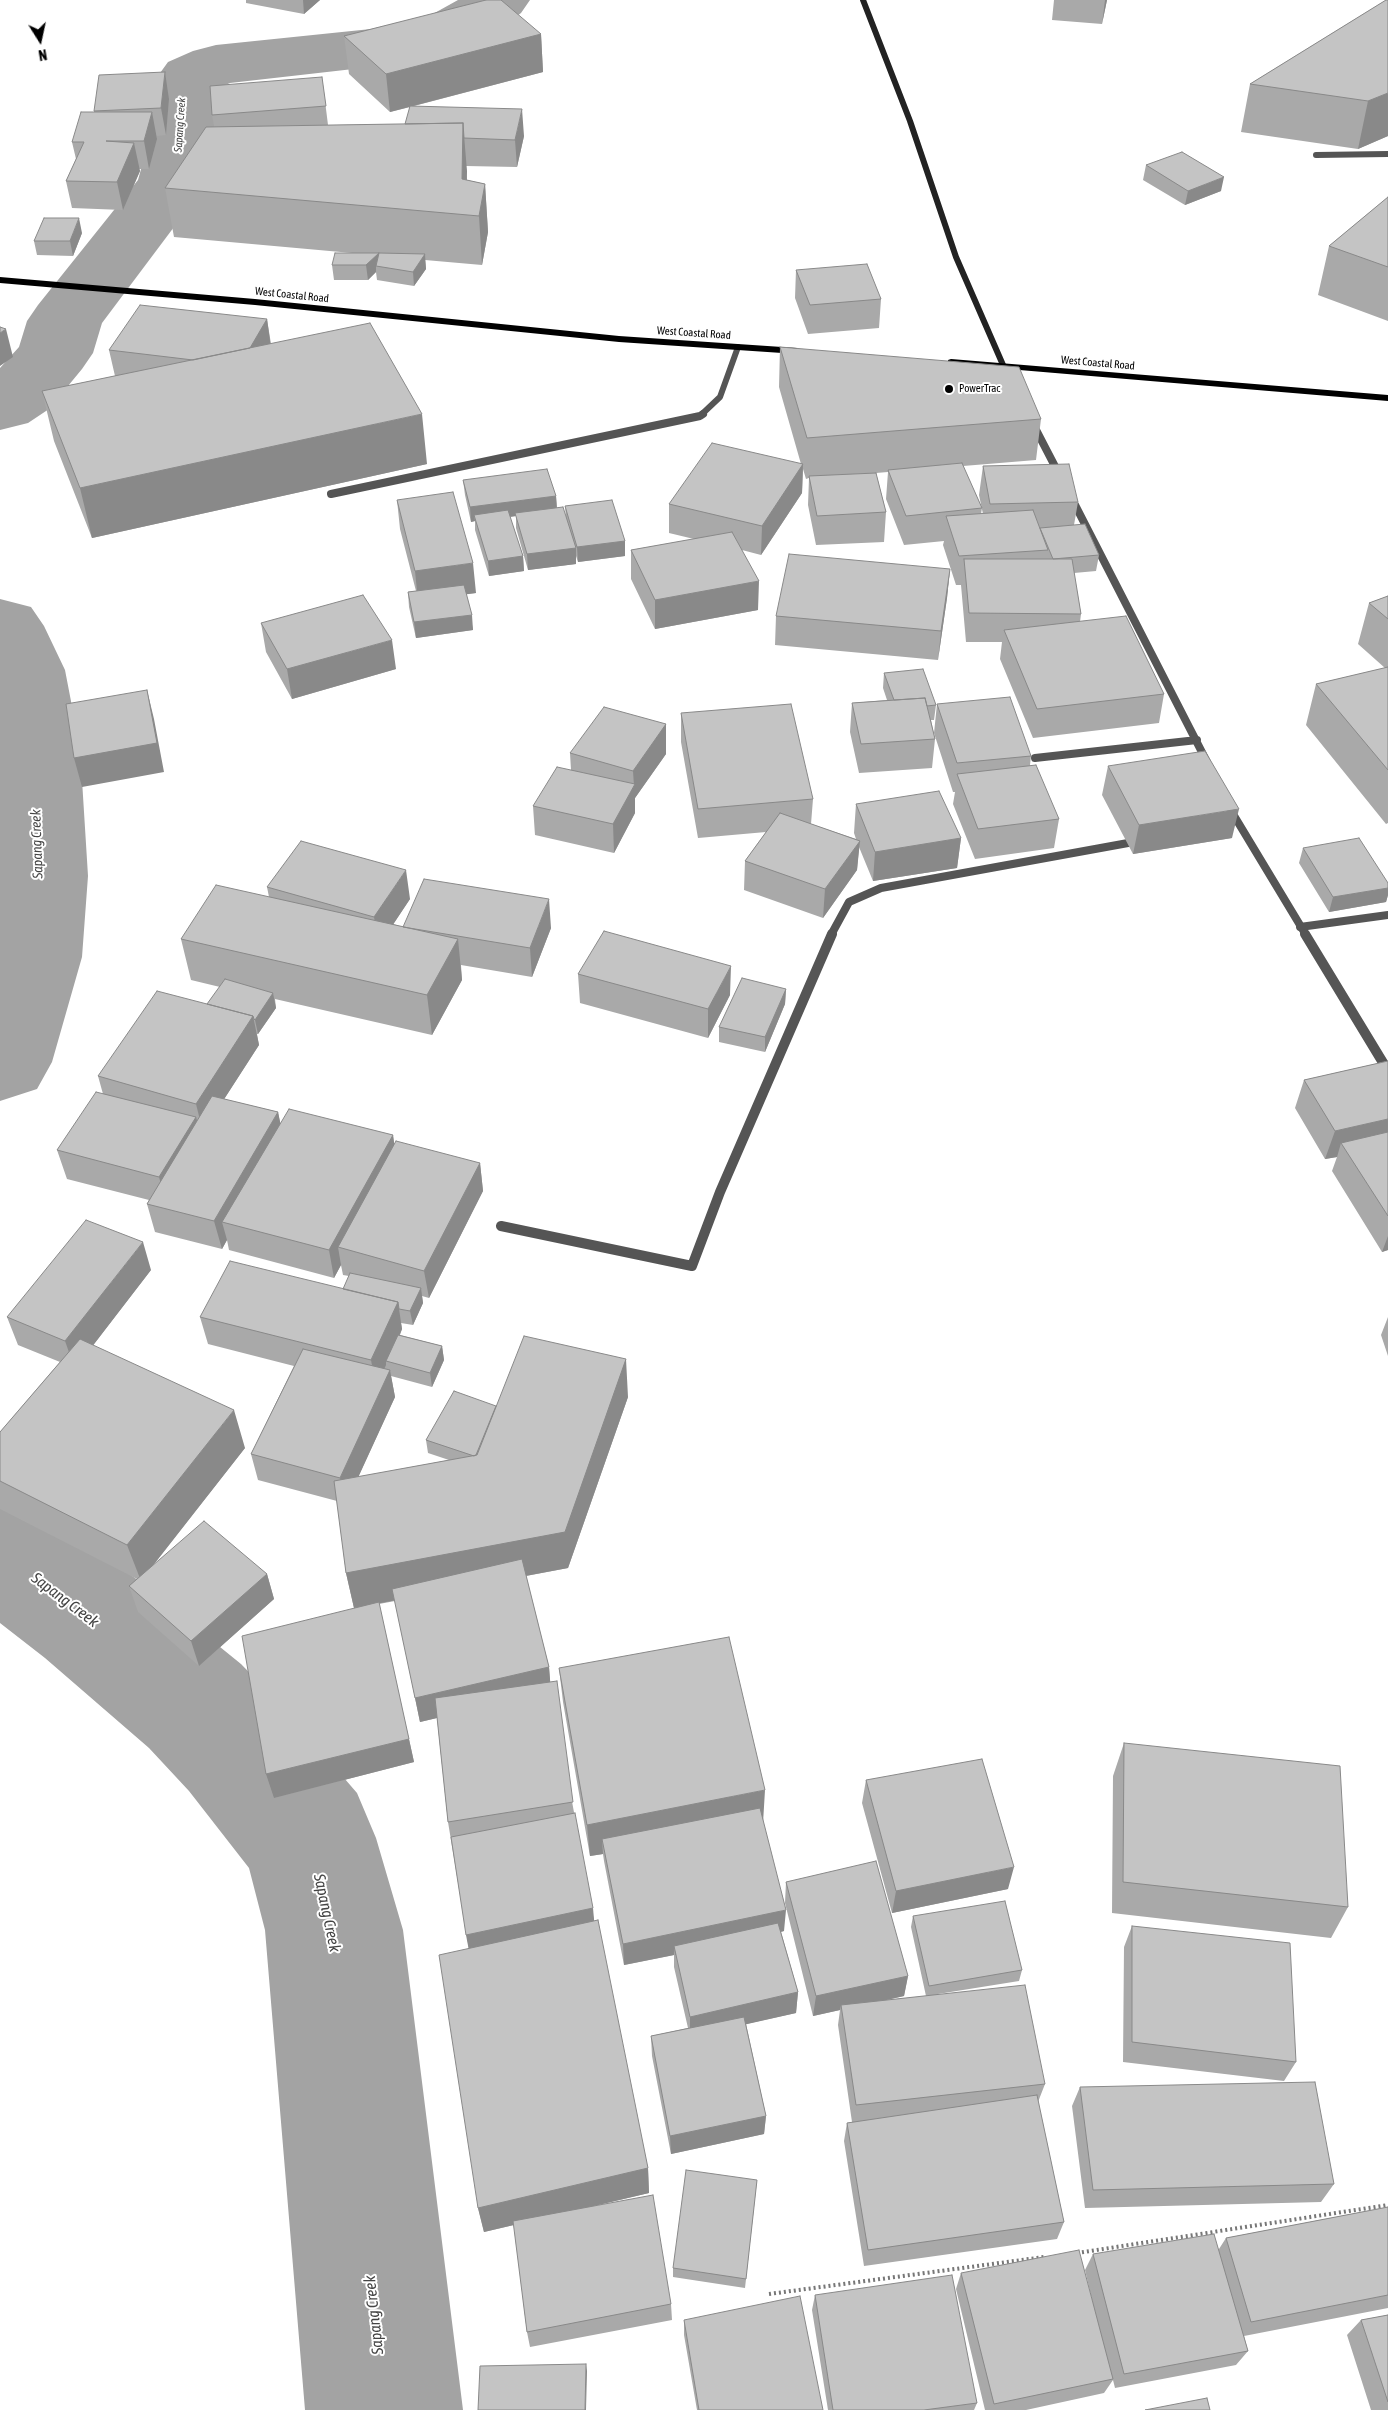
<!DOCTYPE html>
<style>
body{margin:0}
#map{position:relative;width:1388px;height:2410px;overflow:hidden;background:#fff;font-family:"Asap Condensed",sans-serif}
canvas{display:block}
.north{position:absolute;left:15px;top:15px;width:50px;height:50px;-webkit-text-stroke:4px #fff;paint-order:stroke;rotate:170deg;font-size:14px;font-weight:700;line-height:20px;text-align:center;color:#000}
.north::after{content:'';display:block;margin:auto;width:18px;height:22px;background:#000;clip-path:polygon(50% 0,100% 100%,50% 72%,0 100%)}
</style>
<div id="map">
<canvas width="1388" height="2410"></canvas>
<div class="north">N</div>
</div>
<script>
const c = document.querySelector('canvas').getContext('2d');
c.lineJoin = 'round';
const toPath = rows => new Path2D(rows.map(r => 'M' + r).join(''));
function fill(path, color) { c.fillStyle = color; c.fill(path, 'evenodd'); }
function trace(path, color, width, dash) { c.strokeStyle = color; c.lineWidth = width; c.lineCap = dash ? 'butt' : 'round'; c.setLineDash(dash || []); c.stroke(path); }
function write(font, color, halo, rows, align = 'center') {
  c.font = font + ' "Asap Condensed",sans-serif'; c.lineWidth = 4; c.setLineDash([]); c.textBaseline = 'middle'; c.strokeStyle = halo; c.fillStyle = color; for (const [text, x, y, turn = 0] of rows) {
    c.save(); c.translate(x, y); c.rotate((+turn || 0) * Math.PI / 180); c.textAlign = isNaN(turn) ? turn : align; if (halo) c.strokeText(text, 0, 0); c.fillText(text, 0, 0); c.restore();
  }
}
fill(toPath([
 [458,0,530,0,521,13,497,32,475,43,371,67,230,83,216,89,213,162,207,183,102,323,93,353,82,369,49,409,28,423,0,430,0,368,19,347,27,321,38,305,138,180,143,162,150,87,168,62,193,51,216,45,371,29,431,15,458,0],
 [0,599,31,607,44,626,65,670,80,748,88,876,82,957,52,1062,37,1089,0,1101,0,599],
 [0,1497,44,1513,135,1578,241,1664,281,1705,357,1793,376,1838,403,1930,463,2410,305,2410,265,1930,249,1868,189,1791,149,1748,45,1658,0,1623,0,1497]
]), '#a3a3a3');
trace(toPath([
 [1077,2253,1388,2205],
 [769,2294,1044,2257]
]), '#777', 4, [2, 3]);
trace(toPath([
 [1316,155,1388,154],
 [701,415,720,397,738,347]
]), '#555', 6);
trace(toPath([
 [331,494,700,416,703,414],
 [1300,927,1388,915]
]), '#555', 8);
trace(toPath([
 [1033,424,1060,476],
 [1071,497,1207,762],
 [1035,758,1197,740],
 [1230,809,1306,935],
 [831,935,849,902,881,888,1139,841]
]), '#555', 8);
trace(toPath([
 [1305,934,1388,1071],
 [501,1226,692,1266,720,1192,832,934]
]), '#555', 10);
trace(toPath([
 [863,0,910,121,956,257,1003,365]
]), '#222', 6);
fill(toPath([
 [0,277,255,299,619,336,797,348,801,351,797,354,619,342,255,305,0,283,0,277],
 [951,359,1388,395,1388,401,948,364,948,360,951,359]
]), '#000');
fill(toPath([
 [246,0,320,0,304,14,246,3],
 [1054,0,1107,0,1102,24,1052,20],
 [1386,0,1388,136,1358,149,1241,132,1250,84],
 [541,34,543,72,414,106,524,136,517,167,466,166,467,180,485,184,488,232,482,265,425,260,426,269,414,286,377,280,376,272,368,280,334,280,332,265,352,253,174,237,165,188,214,126,212,115,322,77,328,125,405,124,410,107,390,112,349,74,344,36],
 [165,72,169,99,166,135,157,136,157,139,149,169,139,169,140,171,123,210,72,208,66,181,76,159,72,142,94,112,94,111],
 [1146,165,1221,191,1185,205,1143,180],
 [1388,197,1388,321,1318,295,1329,246],
 [82,233,73,256,37,255,34,241],
 [796,270,881,299,879,328,808,334,795,298],
 [267,319,271,344,427,464,92,538,54,441,42,391,115,376,109,350],
 [780,347,1041,419,1036,460,963,466,982,508,981,514,983,514,979,495,983,466,1078,502,1074,525,1099,555,1096,571,1074,573,1081,614,1080,622,1164,694,1159,723,1033,738,1000,659,1002,642,966,642,961,585,956,585,943,545,944,541,904,545,886,499,888,472,876,473,886,512,884,542,816,545,808,505,809,478,806,479,803,469,802,493,761,555,742,550,758,610,655,629,631,579,631,550,694,539,669,533,669,504,801,464,779,387],
 [463,480,556,496,557,508,566,518,565,506,625,541,625,556,578,562,576,556,576,564,528,570,516,528,516,516,510,517,523,556,524,571,489,576,475,530,475,521,471,522,465,495],
 [397,500,476,593,466,594,473,630,416,638,409,607,408,592,416,591,400,529],
 [950,569,947,598,938,660,775,645,776,616],
 [1388,596,1388,823,1386,824,1306,725,1316,684,1385,668,1358,644,1369,603],
 [261,623,396,669,292,699,266,652],
 [884,673,936,705,934,720,931,720,935,739,932,768,859,773,850,732,852,703,887,700,883,688],
 [937,704,1031,756,1030,765,1059,819,1054,848,975,859,953,804,955,792,953,792,934,733],
 [681,713,813,799,811,824,856,839,854,833,856,804,961,838,957,868,873,881,859,847,857,870,823,918,744,890,745,861,766,832,698,838,681,742],
 [666,724,666,754,635,798,635,813,614,853,535,835,533,806,571,770,570,753],
 [1108,766,1232,838,1133,854,1102,795],
 [1303,848,1388,883,1388,895,1386,902,1329,912,1299,863],
 [267,887,410,899,393,924,403,927,551,928,532,977,461,965,462,980,432,1035,275,999,276,1008,258,1034,257,1034,259,1045,224,1099,278,1112,280,1123,393,1135,394,1145,480,1163,483,1191,429,1298,422,1296,423,1303,413,1325,401,1323,402,1329,400,1335,442,1346,444,1360,432,1387,391,1376,395,1397,358,1477,449,1460,428,1453,426,1440,496,1406,628,1397,568,1568,526,1576,549,1667,550,1682,594,1921,648,2168,649,2193,594,2206,671,2304,672,2320,530,2347,527,2332,514,2225,484,2232,478,2208,469,1949,448,1822,437,1718,420,1722,395,1601,379,1604,414,1762,274,1798,354,1608,346,1573,337,1501,258,1480,251,1454,294,1366,208,1344,200,1317,343,1289,349,1276,343,1275,341,1265,334,1278,229,1250,227,1240,222,1249,155,1232,147,1204,149,1200,67,1179,57,1150,103,1094,98,1076,207,1004,220,987,191,980,181,939,269,897],
 [578,974,730,995,708,1038,580,1003],
 [786,989,785,1004,765,1052,719,1042,719,1027],
 [1388,1061,1388,1250,1382,1252,1332,1171,1337,1157,1325,1159,1295,1108,1304,1080],
 [151,1270,93,1345,245,1448,152,1566,267,1574,274,1599,199,1666,138,1612,129,1586,137,1579,0,1509,0,1432,60,1362,18,1345,7,1317],
 [1388,1317,1388,1356,1381,1335],
 [559,1668,763,1821,784,1931,781,1932,798,1992,796,2013,746,2024,766,2116,764,2134,671,2154,652,2056,651,2036,688,2028,674,1967,674,1955,624,1965,604,1861,603,1854,590,1856,563,1702],
 [1124,1743,1348,1907,1331,1938,1112,1913,1113,1776],
 [866,1780,1008,1889,892,1913,862,1803],
 [786,1882,908,1976,904,1996,887,2000,926,1996,911,1927,913,1916,1022,1970,1019,1981,938,1994,1045,2084,1038,2102,1064,2222,1057,2239,864,2266,844,2141,847,2123,852,2122,838,2025,840,2010,813,2016,785,1903],
 [1132,1926,1296,2062,1284,2081,1123,2062,1124,1947],
 [1080,2087,1334,2184,1321,2202,1085,2208,1072,2106],
 [757,2180,745,2288,673,2277,673,2268],
 [1388,2207,1388,2308,1244,2336,1248,2351,1236,2365,1115,2388,1113,2380,1104,2393,1026,2410,985,2410,956,2289,961,2273,1093,2304,1085,2270,1093,2254,1219,2249,1226,2238],
 [815,2295,977,2403,974,2410,828,2410,812,2310],
 [1388,2315,1388,2410,1371,2410,1347,2335,1361,2320],
 [684,2320,823,2410,697,2410,684,2335]
]), '#a9a9a9');
fill(toPath([
 [303,0,320,0,304,14],
 [1105,0,1107,0,1102,24],
 [541,34,543,72,390,112,386,74],
 [165,72,169,99,166,135,161,108],
 [1388,93,1388,136,1358,149,1368,101],
 [522,109,524,136,517,167,515,140],
 [152,112,157,139,149,169,144,141],
 [463,123,467,171,466,215,462,179],
 [134,143,140,171,123,210,117,182],
 [1224,177,1221,191,1185,205,1188,191],
 [485,184,488,232,482,265,479,216],
 [79,218,82,233,73,256,70,241],
 [379,253,376,266,376,272,368,280,366,265],
 [425,254,426,269,414,286,413,272],
 [267,319,271,348,239,365],
 [6,329,13,357,0,366,0,333],
 [422,414,427,464,92,538,80,488],
 [803,464,802,493,761,555,762,526],
 [556,496,557,511,515,513,516,516,476,521,474,515,475,521,471,522,470,507],
 [625,541,625,556,578,562,577,547],
 [576,548,576,564,528,570,527,554],
 [523,556,524,571,489,576,488,561],
 [473,563,476,593,418,601,415,571],
 [950,569,947,598,938,660,941,631],
 [759,581,758,610,655,629,655,600],
 [472,615,473,630,416,638,414,622],
 [392,640,396,669,292,699,287,669],
 [147,690,154,719,164,772,82,787,74,758],
 [666,724,666,754,635,798,635,813,614,853,613,824,634,786,633,771],
 [1239,809,1232,838,1133,854,1139,825],
 [961,838,957,868,873,881,875,852],
 [860,841,857,870,823,918,825,889],
 [406,870,410,899,379,946,374,917],
 [1388,888,1388,895,1386,902,1329,912,1333,897],
 [549,899,551,928,532,977,530,948],
 [458,939,462,980,432,1035,427,995],
 [731,966,730,995,708,1038,708,1009],
 [786,989,785,1004,765,1052,765,1037],
 [273,993,276,1008,258,1034,255,1020],
 [253,1016,259,1045,203,1132,196,1104],
 [278,1112,284,1140,222,1222,227,1240,222,1249,214,1221],
 [196,1117,204,1145,167,1205,159,1177],
 [1388,1119,1388,1145,1341,1143,1337,1157,1325,1159,1335,1131],
 [393,1135,397,1163,338,1247,341,1265,334,1278,329,1250],
 [480,1163,483,1191,429,1298,424,1271],
 [1388,1236,1388,1250,1382,1252],
 [143,1242,151,1270,75,1369,65,1341],
 [421,1288,423,1303,413,1325,410,1311],
 [398,1302,402,1329,388,1362,386,1361,386,1365,376,1387,371,1360],
 [442,1346,444,1360,432,1387,430,1373],
 [626,1359,628,1397,568,1568,354,1608,346,1573],
 [390,1370,395,1397,346,1504,340,1478],
 [234,1410,245,1448,141,1581,127,1545],
 [267,1574,274,1599,199,1666,191,1641],
 [549,1667,551,1691,420,1722,415,1698],
 [409,1739,414,1762,274,1798,266,1774],
 [765,1790,763,1823,602,1839,603,1854,590,1856,587,1825],
 [1014,1867,1008,1889,892,1913,896,1891],
 [593,1908,595,1930,470,1956,466,1935],
 [786,1910,784,1931,675,1955,674,1946,674,1955,624,1965,623,1944],
 [908,1976,904,1996,842,2010,841,2005,840,2010,813,2016,816,1996],
 [798,1992,796,2013,690,2037,690,2017],
 [766,2116,764,2134,671,2154,670,2136],
 [648,2168,649,2193,484,2232,478,2208],
 [586,2364,587,2371,586,2410,585,2410]
]), '#898989');
const building = toPath([
 [486,0,501,0,541,34,386,74,344,36,486,0],
 [1386,0,1388,0,1388,93,1368,101,1250,84,1386,0],
 [165,72,161,108,94,111,99,75,165,72],
 [322,77,326,106,212,115,210,86,322,77],
 [410,106,522,109,515,140,464,138,463,123,405,124,410,106],
 [81,112,152,112,144,141,106,141,134,143,117,182,66,181,84,142,72,142,81,112],
 [463,123,462,179,485,184,479,216,165,188,206,127,463,123],
 [1182,152,1224,177,1188,191,1146,165,1182,152],
 [1388,197,1388,267,1329,246,1388,197],
 [44,218,79,218,70,241,34,241,44,218],
 [335,253,379,253,366,265,332,265,335,253],
 [379,253,425,254,413,272,376,266,379,253],
 [867,264,881,299,810,305,796,270,867,264],
 [140,305,267,319,250,348,193,360,109,350,140,305],
 [370,323,422,414,80,488,42,391,370,323],
 [0,327,6,329,0,333,0,327],
 [780,347,1019,367,1041,419,807,438,780,347],
 [712,443,803,464,762,526,669,504,712,443],
 [962,463,982,508,906,516,888,470,962,463],
 [1069,464,1078,502,990,504,983,466,1069,464],
 [547,469,556,496,470,507,463,480,547,469],
 [876,473,886,512,817,516,809,476,876,473],
 [453,492,473,563,415,571,397,500,453,492],
 [612,500,625,541,577,547,565,506,612,500],
 [563,507,576,548,527,554,515,513,563,507],
 [508,510,523,556,488,561,474,515,508,510],
 [1033,510,1048,550,959,556,946,516,1033,510],
 [1085,524,1099,555,1053,559,1040,528,1085,524],
 [732,532,759,581,655,600,631,550,732,532],
 [789,554,950,569,941,631,776,616,789,554],
 [964,559,1072,559,1081,614,969,613,964,559],
 [464,585,472,615,414,622,408,592,464,585],
 [363,595,392,640,287,669,261,623,363,595],
 [1388,596,1388,619,1369,603,1388,596],
 [1126,616,1164,694,1037,709,1004,630,1126,616],
 [1388,667,1388,770,1316,684,1388,667],
 [923,669,936,705,927,706,925,698,894,700,884,673,923,669],
 [147,690,157,743,74,758,66,704,147,690],
 [1010,697,1031,756,957,763,937,704,1010,697],
 [925,698,935,739,861,744,852,703,925,698],
 [791,704,813,799,698,809,681,713,791,704],
 [604,707,666,724,633,771,570,753,604,707],
 [1205,751,1239,809,1139,825,1108,766,1205,751],
 [1036,765,1059,819,978,829,957,774,1036,765],
 [557,767,635,784,613,824,533,806,557,767],
 [939,791,961,838,875,852,856,804,939,791],
 [780,813,860,841,825,889,745,861,780,813],
 [1359,838,1388,883,1388,888,1333,897,1303,848,1359,838],
 [301,841,406,870,374,917,267,887,301,841],
 [424,879,549,899,530,948,403,927,424,879],
 [216,885,458,939,427,995,181,939,216,885],
 [604,931,731,966,708,1009,578,974,604,931],
 [742,978,786,989,765,1037,719,1027,742,978],
 [225,979,273,993,255,1020,254,1019,253,1016,207,1004,225,979],
 [157,991,253,1016,196,1104,98,1076,157,991],
 [1388,1061,1388,1119,1335,1131,1304,1080,1388,1061],
 [96,1092,196,1117,159,1177,57,1150,96,1092],
 [212,1096,278,1112,214,1221,147,1204,212,1096],
 [289,1109,393,1135,329,1250,222,1222,289,1109],
 [1388,1132,1388,1216,1341,1143,1388,1132],
 [396,1141,480,1163,424,1271,338,1247,396,1141],
 [86,1220,143,1242,65,1341,7,1317,86,1220],
 [230,1261,398,1302,371,1360,200,1317,230,1261],
 [350,1273,421,1288,410,1311,399,1309,398,1302,343,1289,350,1273],
 [398,1335,442,1346,430,1373,386,1361,398,1335],
 [524,1336,626,1359,565,1532,346,1573,334,1481,477,1455,524,1336],
 [80,1339,234,1410,127,1545,0,1481,0,1432,80,1339],
 [303,1349,390,1370,340,1478,251,1454,303,1349],
 [454,1391,496,1406,476,1455,474,1456,426,1440,454,1391],
 [204,1521,267,1574,191,1641,129,1586,204,1521],
 [522,1559,549,1667,415,1698,392,1589,522,1559],
 [379,1602,409,1739,266,1774,242,1636,379,1602],
 [729,1637,765,1790,587,1825,559,1668,729,1637],
 [557,1681,573,1802,448,1822,435,1698,557,1681],
 [1124,1743,1340,1766,1348,1907,1123,1882,1124,1743],
 [982,1759,1014,1867,896,1891,866,1780,982,1759],
 [760,1808,786,1910,623,1944,602,1839,760,1808],
 [575,1813,593,1908,466,1935,451,1837,575,1813],
 [876,1861,908,1976,816,1996,786,1882,876,1861],
 [1005,1901,1022,1970,929,1986,913,1916,1005,1901],
 [598,1920,648,2168,478,2208,439,1955,598,1920],
 [778,1923,798,1992,690,2017,674,1946,778,1923],
 [1132,1926,1290,1943,1296,2062,1132,2042,1132,1926],
 [1025,1985,1045,2084,856,2105,841,2005,1025,1985],
 [744,2017,766,2116,670,2136,651,2036,744,2017],
 [1315,2082,1334,2184,1093,2190,1080,2087,1315,2082],
 [1037,2095,1064,2222,868,2250,847,2123,1037,2095],
 [686,2170,757,2180,746,2279,673,2268,686,2170],
 [653,2195,671,2304,527,2332,513,2221,653,2195],
 [1388,2207,1388,2295,1251,2322,1226,2238,1388,2207],
 [1214,2234,1248,2351,1124,2374,1093,2254,1214,2234],
 [1079,2250,1113,2379,994,2404,961,2273,1079,2250],
 [952,2275,977,2403,924,2410,833,2410,815,2295,952,2275],
 [800,2296,823,2410,699,2410,684,2320,800,2296],
 [1388,2315,1388,2402,1361,2320,1388,2315],
 [586,2364,585,2410,478,2410,480,2366,586,2364],
 [1207,2398,1210,2410,1145,2410,1207,2398]
]);
fill(building, '#c4c4c4');
trace(building, '#898989', 1);
for (const [x, y, r, color] of [
 [949,389,5,"#000"]
]) { const dot = new Path2D(); dot.arc(x, y, r, 0, 2 * Math.PI); c.fillStyle = color; c.fill(dot); trace(dot, '#fff', 2); }
write('italic 11px', '#444', '#fff', [
 ["Sapang Creek",180,125,-86]
]);
write('11px', '#000', '#fff', [
 ["West Coastal Road",292,295,6],
 ["West Coastal Road",694,333,4],
 ["West Coastal Road",1098,363,5]
]);
write('11px', '#000', '#fff', [
 ["PowerTrac",959,389]
], 'left');
write('italic 14px', '#444', '#fff', [
 ["Sapang Creek",37,844,-92]
]);
write('italic 16px', '#444', '#fff', [
 ["Sapang Creek",65,1600,37],
 ["Sapang Creek",327,1913,78],
 ["Sapang Creek",374,2315,-96]
]);
</script>
